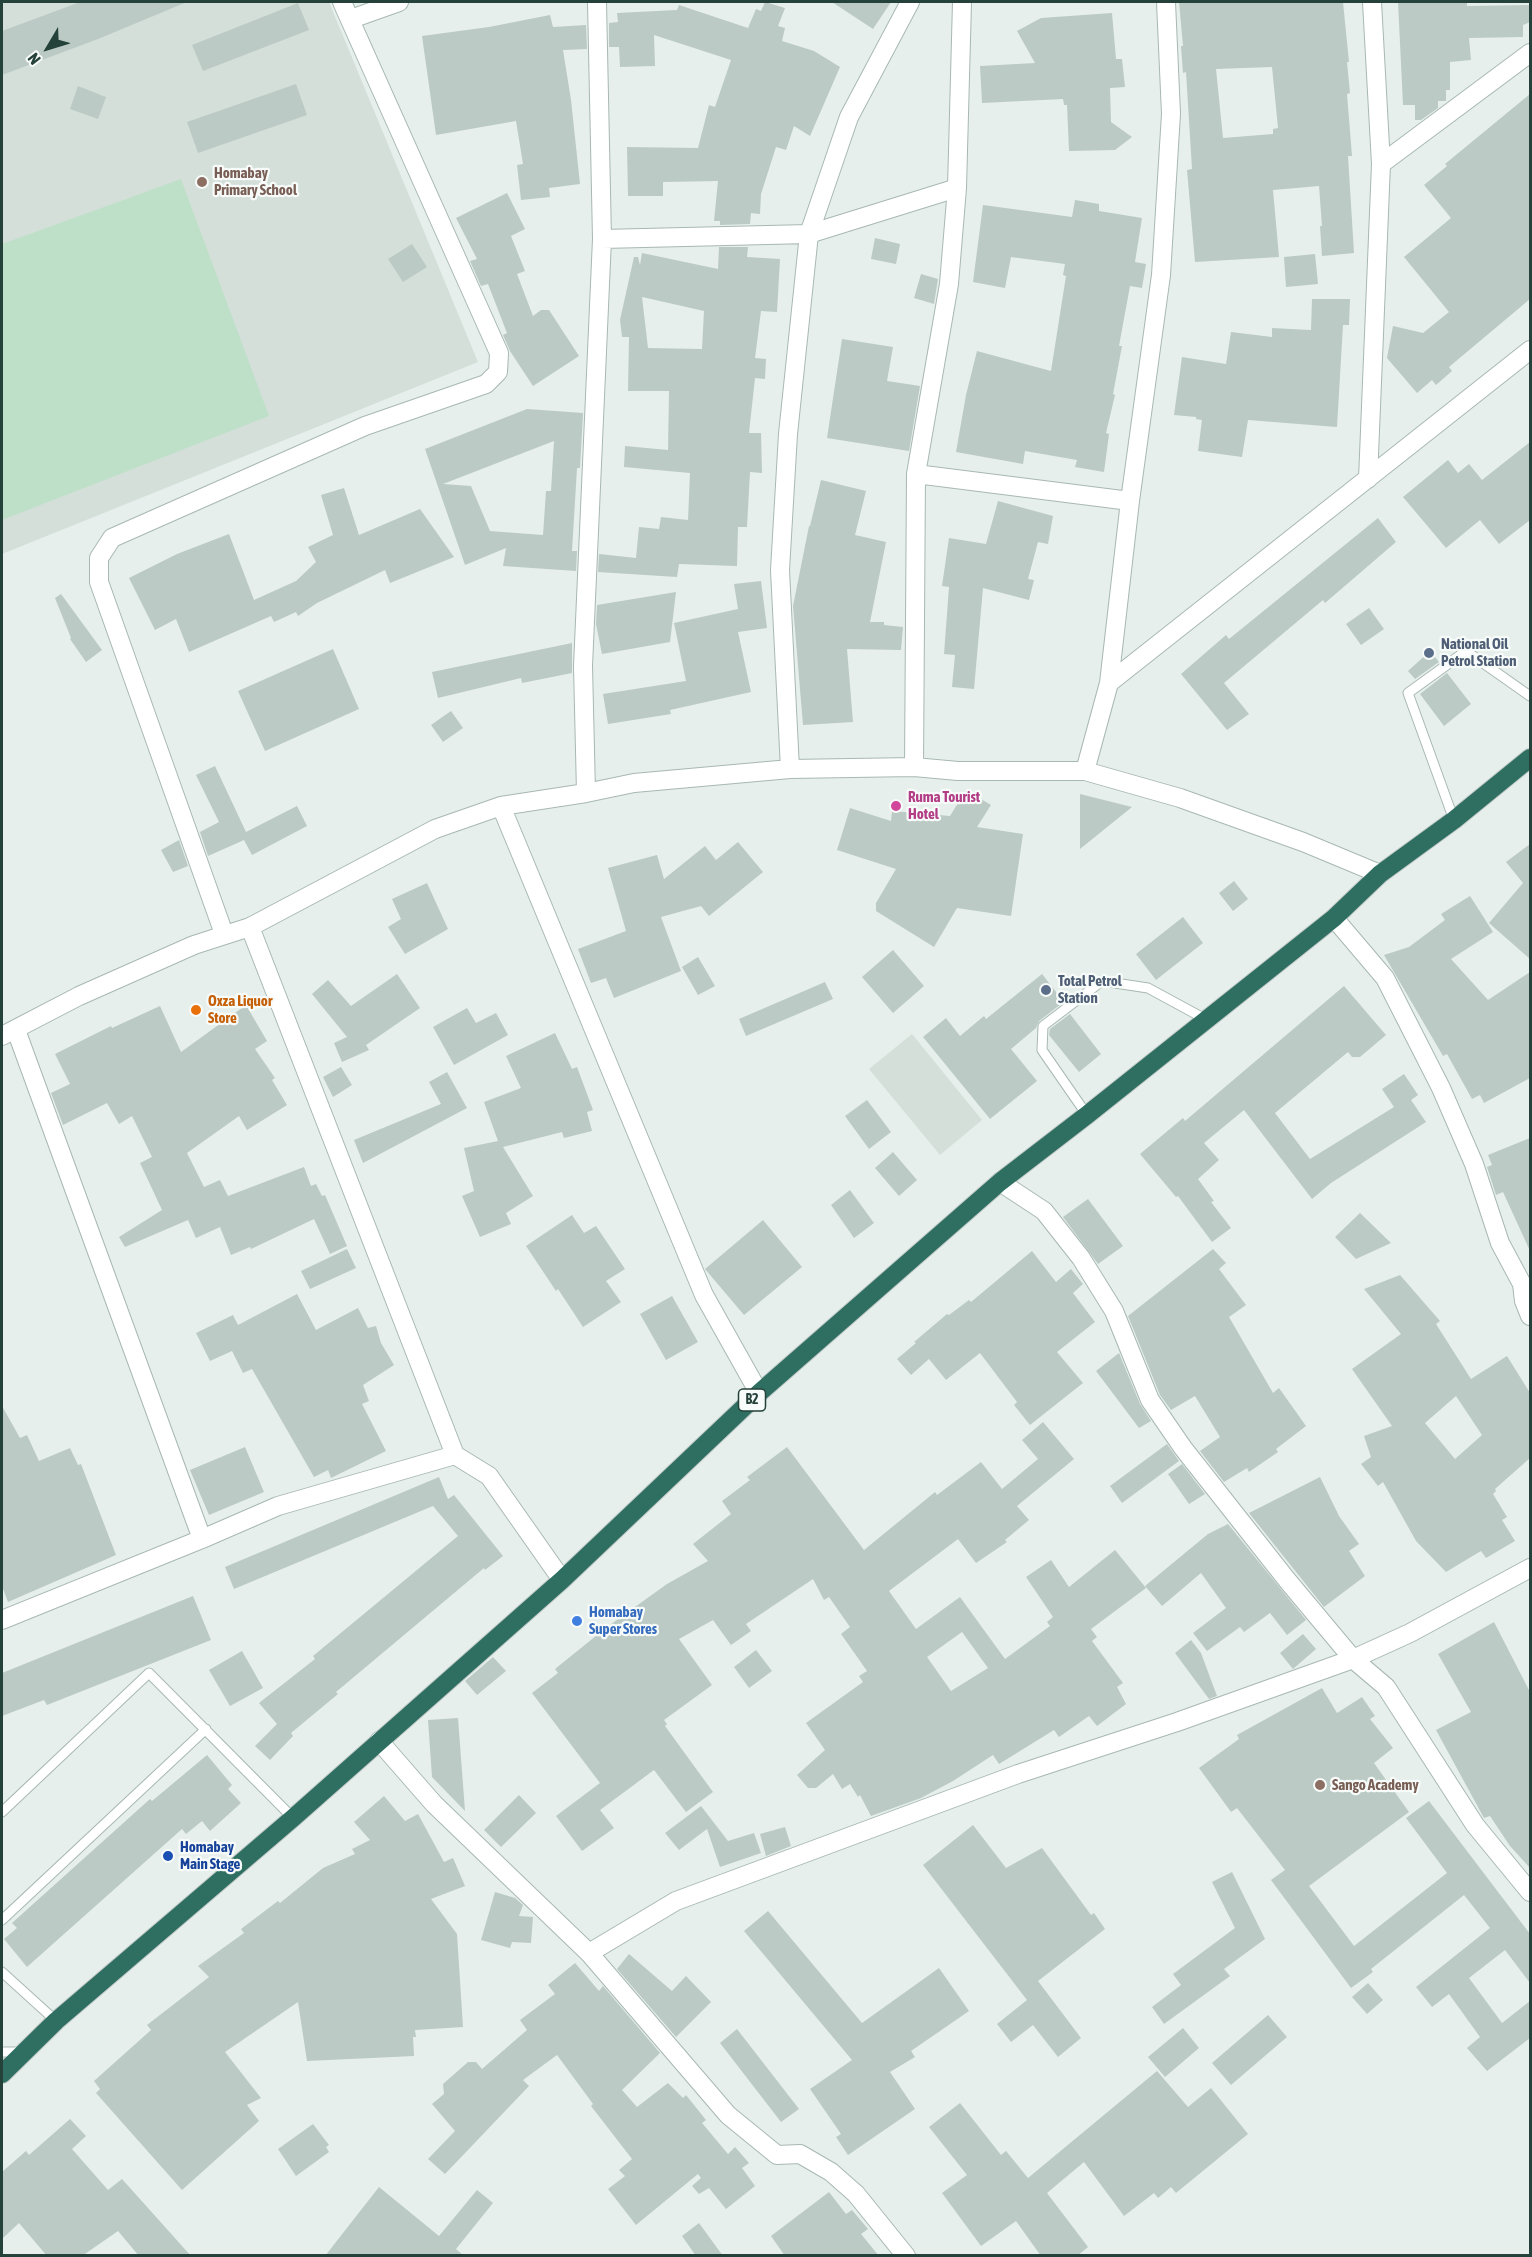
<!DOCTYPE html>
<style>
body{margin:0}
#map{position:relative;width:1532px;height:2257px;overflow:hidden;background:#e6efeb;font-family:"Asap Condensed",sans-serif}
canvas{display:block}
.frame{position:absolute;inset:0;border:3px solid #24423a;pointer-events:none}
.north{position:absolute;left:18px;top:18px;width:60px;height:60px;-webkit-text-stroke:4px #f7fbf9;paint-order:stroke;rotate:232deg;font-size:16px;font-weight:700;line-height:24px;text-align:center;color:#24423a}
.north::after{content:'';display:block;margin:auto;width:21px;height:27px;background:#24423a;clip-path:polygon(50% 0,100% 100%,50% 72%,0 100%)}
</style>
<div id="map">
<canvas width="1532" height="2257"></canvas>
<div class="frame"></div>
<div class="north">N</div>
</div>
<script>
const c = document.querySelector('canvas').getContext('2d');
c.lineJoin = 'round';
function fill(path, color) { c.fillStyle = color; c.fill(path, 'evenodd'); }
const toPath = rows => new Path2D(rows.map(r => 'M' + r).join(''));
function trace(path, color, width, dash) { c.strokeStyle = color; c.lineWidth = width; c.lineCap = dash ? 'butt' : 'round'; c.setLineDash(dash || []); c.stroke(path); }
function write(font, color, halo, rows, align = 'center') {
  c.font = font + ' "Asap Condensed",sans-serif'; c.lineWidth = 4.5; c.setLineDash([]); c.textBaseline = 'middle'; c.strokeStyle = halo; c.fillStyle = color; for (const [text, x, y, turn = 0] of rows) {
    c.save(); c.translate(x, y); c.rotate((+turn || 0) * Math.PI / 180); c.textAlign = isNaN(turn) ? turn : align; if (halo) c.strokeText(text, 0, 0); c.fillText(text, 0, 0); c.restore();
  }
}
fill(toPath([
 [2,2,329,2,478,362,2,554],
 [912,1034,982,1120,940,1155,869,1069]
]), '#d4dfda');
fill(toPath([
 [181,179,269,416,2,520,2,244]
]), '#bfe0c8');
fill(toPath([
 [80,2,187,2,98,39,2,75,2,31],
 [765,2,785,8,778,26,785,28,782,41,814,51,840,67,810,136,794,126,786,150,776,147,761,194,760,214,751,213,750,224,720,225,720,221,714,221,718,181,663,182,663,196,628,196,627,147,698,148,709,105,715,107,731,60,654,35,655,66,620,67,619,47,609,47,609,23,618,22,617,13,677,10,679,5,748,28,756,9,761,11],
 [832,2,891,2,873,29],
 [1179,2,1343,2,1349,62,1347,62,1350,93,1347,94,1352,156,1348,156,1354,253,1322,256,1320,226,1322,226,1319,186,1273,190,1279,257,1195,262,1187,170,1192,169,1186,72,1183,73,1181,46,1183,46],
 [1272,67,1278,128,1273,129,1273,134,1223,138,1216,69],
 [1398,2,1467,2,1467,6,1530,5,1530,22,1523,25,1523,37,1469,38,1471,60,1450,62,1450,90,1446,90,1446,101,1438,101,1438,108,1421,120,1415,120,1415,105,1403,105],
 [298,3,309,30,203,71,192,45],
 [1112,13,1116,59,1122,59,1125,87,1110,88,1111,122,1132,137,1115,150,1069,151,1067,105,1064,105,1063,99,982,103,980,66,1035,63,1017,31,1041,18],
 [550,15,553,27,586,25,587,49,563,50,571,100,580,184,549,188,550,197,521,200,517,165,523,164,516,121,436,135,422,36,489,27],
 [296,84,307,115,198,153,187,122],
 [78,86,106,97,98,119,70,109],
 [1530,94,1530,299,1449,367,1452,371,1436,385,1432,380,1417,393,1387,358,1393,326,1423,333,1449,312,1404,257,1451,218,1424,185,1447,166,1445,164],
 [507,193,525,229,511,236,525,271,517,274,533,316,541,310,549,310,579,356,533,386,510,351,503,335,507,333,488,284,481,286,470,261,477,259,456,218],
 [1075,200,1099,204,1099,211,1142,218,1135,262,1146,264,1142,288,1130,286,1119,346,1122,346,1113,394,1115,395,1106,433,1109,434,1104,472,1075,467,1077,460,1025,451,1023,464,956,452,966,395,977,351,1051,371,1066,276,1063,275,1065,264,1011,257,1005,288,973,282,983,205,1072,217],
 [875,238,900,244,896,264,871,259],
 [412,244,427,267,403,282,388,259],
 [719,247,748,247,747,257,780,259,777,312,761,311,755,358,766,359,765,379,755,378,749,433,761,433,762,473,750,472,747,527,738,527,737,566,679,564,677,577,598,572,599,554,636,558,639,527,659,529,661,517,688,520,690,473,624,467,625,446,668,450,669,391,628,391,629,337,622,337,620,320,634,257,638,257,640,265,642,253,718,269],
 [642,297,704,311,702,349,648,348],
 [1315,254,1318,284,1286,287,1284,257],
 [921,274,938,279,934,304,914,298],
 [1312,299,1350,299,1349,325,1343,325,1337,427,1248,420,1242,457,1198,451,1202,420,1196,419,1196,417,1174,415,1182,357,1226,364,1231,332,1272,337,1272,328,1311,330],
 [842,339,893,347,887,381,920,386,909,451,827,438],
 [527,409,583,413,580,468,577,468,572,551,577,551,576,571,503,566,506,548,465,565,425,449],
 [554,441,551,491,546,491,543,535,490,531,471,486,443,484],
 [1530,442,1530,520,1499,544,1480,520,1446,548,1403,497,1448,460,1458,473,1469,464,1482,480],
 [821,480,866,491,855,535,886,542,870,622,884,622,884,625,903,627,901,650,847,649,853,722,803,725,793,606,809,526,810,526],
 [344,488,359,535,420,509,454,557,390,583,385,570,317,603,298,616,296,612,274,622,271,616,189,652,176,619,155,630,129,578,177,554,229,534,254,600,296,581,316,562,308,547,333,535,321,495],
 [998,501,1053,516,1048,544,1038,542,1028,579,1034,580,1029,600,983,588,974,689,952,687,955,655,944,654,949,587,942,586,949,538,986,544],
 [1378,518,1396,542,1325,603,1323,600,1224,683,1249,714,1227,730,1181,674,1226,635,1229,639],
 [761,581,767,628,738,632,751,692,670,710,671,714,608,724,603,694,686,681,674,623,738,609,734,584],
 [676,592,670,642,602,654,596,624,597,605],
 [61,594,102,650,86,662,70,639,71,638,55,598],
 [1369,608,1384,629,1361,645,1346,624],
 [572,643,572,673,522,683,521,678,438,698,432,672],
 [333,649,359,709,265,751,238,691],
 [1430,651,1439,662,1415,679,1408,671],
 [1447,673,1471,704,1444,726,1420,694],
 [451,711,463,728,443,742,431,725],
 [215,766,246,832,297,806,307,826,252,855,244,840,208,856,200,832,219,822,196,775],
 [966,790,991,805,977,827,1023,834,1011,916,957,908,934,947,876,911,876,903,896,869,837,850,850,808,891,821,892,811,950,816],
 [1080,794,1132,807,1080,849],
 [179,840,188,866,173,872,161,850],
 [738,842,763,872,709,916,701,906,661,917,681,971,614,998,606,978,591,983,578,949,626,931,608,868,657,855,664,879,705,846,716,860],
 [1530,844,1530,959,1489,923,1523,883,1506,862],
 [1234,881,1248,899,1233,911,1219,893],
 [427,883,448,929,405,954,388,927,401,919,392,899],
 [1470,896,1493,932,1451,959,1488,1000,1530,972,1530,1078,1484,1103,1480,1095,1472,1099,1447,1054,1443,1056,1384,955,1409,947,1445,920,1441,914],
 [1183,917,1203,943,1156,980,1136,954],
 [893,950,924,986,893,1013,862,977],
 [698,957,715,986,698,995,682,967],
 [397,974,420,1008,366,1045,369,1050,342,1062,334,1043,347,1037,312,994,328,980,351,1006],
 [1042,974,1060,997,1058,999,1061,1004,1039,1021,1036,1028,1011,1049,1037,1081,990,1119,923,1037,946,1018,960,1036,984,1016,986,1019],
 [825,982,833,999,746,1036,739,1019],
 [1344,986,1386,1035,1360,1057,1352,1057,1348,1052,1275,1113,1310,1159,1394,1107,1382,1089,1404,1074,1418,1095,1411,1100,1426,1122,1331,1183,1312,1199,1244,1110,1204,1143,1219,1160,1198,1179,1214,1201,1211,1202,1231,1228,1212,1242,1178,1196,1176,1197,1140,1154,1183,1118,1185,1121],
 [246,1005,267,1041,255,1049,275,1078,272,1080,287,1105,247,1130,239,1116,187,1153,204,1187,220,1180,228,1196,304,1167,311,1186,316,1184,322,1196,325,1195,347,1246,330,1254,314,1219,251,1249,250,1247,231,1255,220,1227,196,1238,188,1220,125,1247,119,1237,162,1210,140,1163,152,1157,132,1116,119,1124,107,1103,63,1125,51,1093,70,1084,55,1054,111,1026,112,1028,160,1006,181,1052],
 [467,1008,476,1023,496,1013,508,1035,454,1065,433,1027],
 [1070,1014,1101,1054,1079,1072,1049,1035,1050,1029],
 [555,1033,572,1069,577,1067,593,1110,587,1112,592,1131,564,1138,562,1132,503,1147,533,1196,506,1213,511,1224,480,1237,462,1196,474,1191,464,1148,498,1141,484,1102,521,1088,506,1056],
 [341,1067,352,1085,333,1097,323,1077],
 [447,1072,467,1108,363,1163,354,1140,441,1104,429,1082],
 [867,1100,891,1132,869,1149,845,1116],
 [1530,1138,1530,1251,1503,1192,1496,1195,1487,1167,1492,1165,1488,1155],
 [893,1152,917,1180,899,1196,875,1168],
 [850,1190,874,1223,854,1238,831,1205],
 [1088,1199,1123,1246,1098,1264,1063,1217],
 [1360,1213,1391,1243,1356,1259,1335,1237],
 [572,1215,584,1233,596,1226,625,1269,606,1281,621,1302,583,1327,558,1289,556,1291,526,1246],
 [763,1220,802,1267,744,1315,705,1269],
 [347,1249,356,1268,310,1289,301,1271],
 [1213,1249,1226,1263,1219,1269,1246,1305,1229,1317,1273,1393,1279,1388,1306,1426,1276,1449,1278,1452,1249,1472,1247,1468,1224,1482,1200,1451,1220,1437,1195,1396,1171,1410,1160,1395,1128,1316],
 [1032,1251,1056,1282,1071,1269,1083,1284,1073,1293,1095,1322,1057,1352,1083,1383,1030,1425,1014,1405,1017,1402,980,1353,946,1380,929,1359,911,1375,897,1359,916,1343,914,1342,947,1314,949,1315,969,1300,971,1302],
 [1400,1275,1440,1321,1436,1324,1471,1379,1507,1356,1530,1393,1530,1458,1495,1489,1496,1491,1493,1494,1507,1517,1502,1520,1515,1541,1486,1558,1481,1551,1446,1572,1416,1541,1383,1482,1378,1486,1361,1464,1371,1457,1364,1436,1392,1426,1352,1369,1401,1334,1364,1289],
 [1456,1396,1482,1435,1455,1459,1425,1423],
 [297,1294,316,1330,358,1308,368,1328,376,1326,381,1343,394,1365,363,1385,369,1401,362,1404,386,1451,331,1478,328,1470,314,1477,252,1369,243,1373,232,1351,210,1361,196,1333,233,1315,238,1325],
 [672,1296,698,1342,666,1360,640,1314],
 [1119,1353,1140,1404,1151,1421,1139,1428,1096,1371],
 [2,1406,20,1438,27,1435,39,1461,70,1448,78,1465,81,1464,116,1555,8,1602,2,1586],
 [1043,1422,1074,1459,1017,1506,1029,1520,1005,1540,1007,1542,976,1563,958,1539,889,1591,916,1629,960,1597,1005,1659,1050,1626,1047,1622,1053,1617,1026,1577,1051,1560,1069,1587,1115,1550,1146,1588,1091,1629,1097,1637,1092,1641,1123,1683,1117,1687,1126,1704,1097,1726,1089,1716,1059,1737,1054,1730,999,1764,993,1755,953,1781,921,1798,871,1816,860,1795,858,1797,850,1784,842,1789,833,1774,816,1788,808,1788,797,1775,825,1750,806,1723,863,1682,859,1676,867,1671,841,1634,850,1627,829,1597,824,1600,813,1579,746,1624,751,1631,731,1645,713,1620,679,1639,712,1685,664,1720,667,1724,665,1726,713,1792,686,1812,654,1770,600,1810,614,1828,582,1851,556,1816,600,1783,532,1693,558,1673,555,1669,607,1627,667,1584,708,1561,693,1544,731,1514,722,1501,750,1480,747,1477,787,1447,864,1550,935,1492,937,1495,981,1462,1002,1489,1038,1459,1022,1440],
 [962,1632,988,1668,951,1691,927,1657],
 [1167,1444,1179,1461,1122,1503,1110,1486],
 [245,1447,264,1492,209,1515,190,1470],
 [1182,1464,1205,1494,1189,1504,1168,1474],
 [439,1477,448,1499,454,1495,503,1556,485,1570,484,1568,336,1692,338,1694,291,1733,293,1736,270,1760,255,1746,277,1724,259,1703,315,1659,313,1656,458,1536,433,1506,234,1589,225,1567],
 [1320,1477,1339,1516,1359,1544,1349,1551,1365,1576,1324,1607,1249,1513],
 [1228,1524,1306,1620,1287,1635,1270,1613,1244,1632,1240,1627,1207,1651,1193,1633,1226,1608,1201,1573,1162,1606,1145,1586,1208,1534],
 [193,1596,211,1640,47,1705,44,1700,2,1716,2,1673],
 [1494,1622,1530,1692,1530,1868,1510,1846,1490,1816,1484,1818,1436,1730,1471,1712,1438,1654],
 [1303,1634,1316,1649,1293,1669,1280,1653],
 [1191,1640,1201,1653,1217,1696,1209,1699,1175,1653],
 [756,1650,772,1671,749,1688,734,1667],
 [242,1651,263,1688,230,1706,209,1670],
 [493,1657,506,1671,477,1695,465,1681],
 [1322,1688,1337,1713,1362,1697,1375,1716,1370,1719,1393,1748,1374,1763,1409,1812,1309,1886,1354,1946,1447,1873,1406,1818,1429,1801,1530,1934,1530,1983,1505,1950,1469,1978,1502,2023,1530,2001,1530,2038,1487,2071,1467,2048,1480,2037,1449,1994,1432,2007,1416,1987,1490,1928,1464,1895,1371,1969,1373,1972,1351,1988,1271,1880,1285,1870,1237,1808,1231,1812,1199,1768,1239,1739,1237,1735],
 [458,1718,465,1811,432,1777,428,1720],
 [207,1755,232,1785,228,1789,241,1803,210,1831,202,1821,186,1834,182,1829,27,1967,4,1939,17,1928,12,1923,150,1799,152,1801],
 [519,1795,536,1813,501,1847,484,1830],
 [384,1796,405,1821,418,1814,444,1862,453,1858,465,1886,431,1899,457,1934,463,2027,415,2030,416,2037,413,2037,414,2056,307,2061,298,2002,225,2052,261,2098,247,2105,259,2121,182,2190,96,2093,100,2089,94,2081,151,2030,147,2025,209,1977,198,1966,244,1933,241,1929,278,1901,280,1903,323,1868,355,1854,352,1849,370,1840,354,1822],
 [701,1806,728,1841,754,1833,761,1853,720,1867,707,1829,679,1850,665,1833],
 [973,1825,1006,1868,1042,1848,1091,1915,1094,1913,1105,1929,1038,1981,1081,2038,1058,2057,1033,2025,1011,2042,997,2024,1027,2000,923,1865],
 [785,1827,791,1846,766,1856,760,1834],
 [1232,1872,1265,1939,1224,1969,1230,1976,1164,2024,1152,2007,1181,1985,1173,1974,1235,1928,1212,1882],
 [495,1892,515,1898,523,1905,519,1916,533,1917,531,1943,512,1942,510,1948,481,1940],
 [768,1911,862,2023,939,1968,969,2011,911,2051,915,2057,890,2072,915,2109,848,2155,836,2137,841,2134,810,2089,852,2060,744,1931],
 [629,1954,672,1991,686,1976,711,2002,676,2037,617,1969],
 [575,1963,599,1991,603,1986,660,2053,622,2090,637,2107,668,2083,683,2098,686,2095,706,2120,702,2123,728,2154,735,2147,749,2163,742,2168,755,2186,726,2209,709,2188,699,2194,692,2186,701,2178,698,2174,636,2225,608,2189,625,2176,619,2170,632,2159,591,2106,593,2104,557,2055,523,2080,529,2086,445,2174,428,2159,455,2131,432,2104,444,2094,443,2084,468,2062,476,2062,482,2069,527,2030,520,2020,555,1994,548,1985],
 [1368,1983,1383,2000,1367,2014,1352,1997],
 [1268,2015,1287,2037,1231,2085,1212,2063],
 [1183,2028,1199,2048,1165,2077,1148,2057],
 [737,2029,799,2109,781,2122,720,2043],
 [1157,2071,1188,2107,1211,2088,1248,2134,1176,2193,1171,2187,1158,2198,1154,2193,1124,2216,1084,2162,1047,2193,1088,2247,1077,2256,1041,2256,1016,2221,981,2246,942,2193,967,2175,929,2127,960,2103,1001,2155,1006,2151,1028,2178],
 [70,2119,86,2136,72,2149,108,2190,122,2179,191,2256,139,2256,118,2231,82,2256,47,2256,19,2223,2,2239,2,2172,26,2151,29,2155],
 [313,2124,329,2145,326,2147,329,2152,296,2176,278,2149],
 [379,2187,439,2236,477,2190,493,2203,456,2249,464,2256,325,2256],
 [829,2192,846,2214,852,2210,868,2229,861,2234,879,2256,785,2256,771,2236],
 [699,2223,723,2256,696,2256,682,2236]
]), '#bbcac4');
const lane = toPath([
 [1454,820,1408,693,1466,651,1530,696],
 [1087,1115,1042,1050,1043,1026,1102,981,1148,988,1207,1020],
 [2,1812,149,1673,293,1818],
 [2,1920,206,1729],
 [2,1972,56,2021],
 [2,2052,23,2052]
]);
const street = toPath([
 [351,19,399,2],
 [1381,164,1530,53],
 [602,239,809,234,957,188],
 [916,474,1130,501],
 [1368,479,1381,164,1372,2],
 [1109,683,1530,350],
 [914,767,916,474,949,284,957,188,962,2],
 [790,769,780,570,788,434,809,234,849,117,910,2],
 [1085,771,1109,683,1130,501,1161,275,1171,114,1166,2],
 [586,793,583,666,602,239,597,2],
 [501,806,704,1295,759,1393],
 [1334,918,1385,978,1441,1088,1474,1164,1500,1243,1522,1284,1524,1301,1530,1316],
 [250,927,455,1455],
 [224,934,99,582,99,558,112,538,365,426,486,384,498,372,499,353,342,2],
 [16,1030,202,1539],
 [2,1036,79,996,194,945,250,927,435,829,501,806,586,793,634,783,790,769,914,767,958,771,1085,771,1180,798,1303,842,1380,874],
 [1000,1182,1044,1211,1081,1258,1114,1311,1150,1400,1183,1448,1287,1580,1353,1659,1386,1687,1475,1825,1530,1892],
 [2,1620,202,1539,278,1506,455,1455,489,1476,562,1580],
 [379,1741,434,1804,589,1953,728,2115,777,2155,800,2154,831,2172,856,2194,906,2256],
 [589,1953,676,1901,1018,1774,1177,1722,1353,1659,1410,1633,1530,1568]
]);
const highway = toPath([
 [2,2074,56,2021,293,1818,562,1580,759,1393,1000,1182,1087,1115,1334,918,1380,874,1454,820,1530,758]
]);
trace(lane, '#a8b8b2', 11);
trace(street, '#a8b8b2', 20);
trace(highway, '#c2cac8', 20);
trace(lane, '#fff', 9);
trace(street, '#fff', 18);
trace(highway, '#2f6f62', 18);
for (const [x, y, r, color] of [
 [202,182,6,"#8d6e63"],
 [1429,653,6,"#5c6f8a"],
 [896,806,6,"#d1479c"],
 [1046,990,6,"#5c6f8a"],
 [196,1010,6,"#e8710a"],
 [577,1621,6,"#3f7fe0"],
 [1320,1785,6,"#8d6e63"],
 [168,1856,6,"#1a4fb4"]
]) { const dot = new Path2D(); dot.arc(x, y, r, 0, 2 * Math.PI); c.fillStyle = color; c.fill(dot); trace(dot, '#f7fbf9', 2); }
for (const [x, y, w] of [
 [752,1400,27]
]) { const box = new Path2D(); box.roundRect(x - w / 2, y - 11, w, 22, 4.5); c.fillStyle = '#f7fbf9'; c.fill(box); trace(box, '#24423a', 1.5); }
write('bold 14px', '#24423a', null, [
 ["B2",752,1400]
]);
write('bold 15px', '#785e54', '#f7fbf9', [
 ["Homabay",214,173],
 ["Primary School",214,190],
 ["Sango Academy",1332,1785]
], 'left');
write('bold 15px', '#4e5e75', '#f7fbf9', [
 ["National Oil",1441,644],
 ["Petrol Station",1441,661],
 ["Total Petrol",1058,981],
 ["Station",1058,998]
], 'left');
write('bold 15px', '#b23c85', '#f7fbf9', [
 ["Ruma Tourist",908,797],
 ["Hotel",908,814]
], 'left');
write('bold 15px', '#c56008', '#f7fbf9', [
 ["Oxza Liquor",208,1001],
 ["Store",208,1018]
], 'left');
write('bold 15px', '#366cbe', '#f7fbf9', [
 ["Homabay",589,1612],
 ["Super Stores",589,1629]
], 'left');
write('bold 15px', '#164399', '#f7fbf9', [
 ["Homabay",180,1847],
 ["Main Stage",180,1864]
], 'left');
</script>
